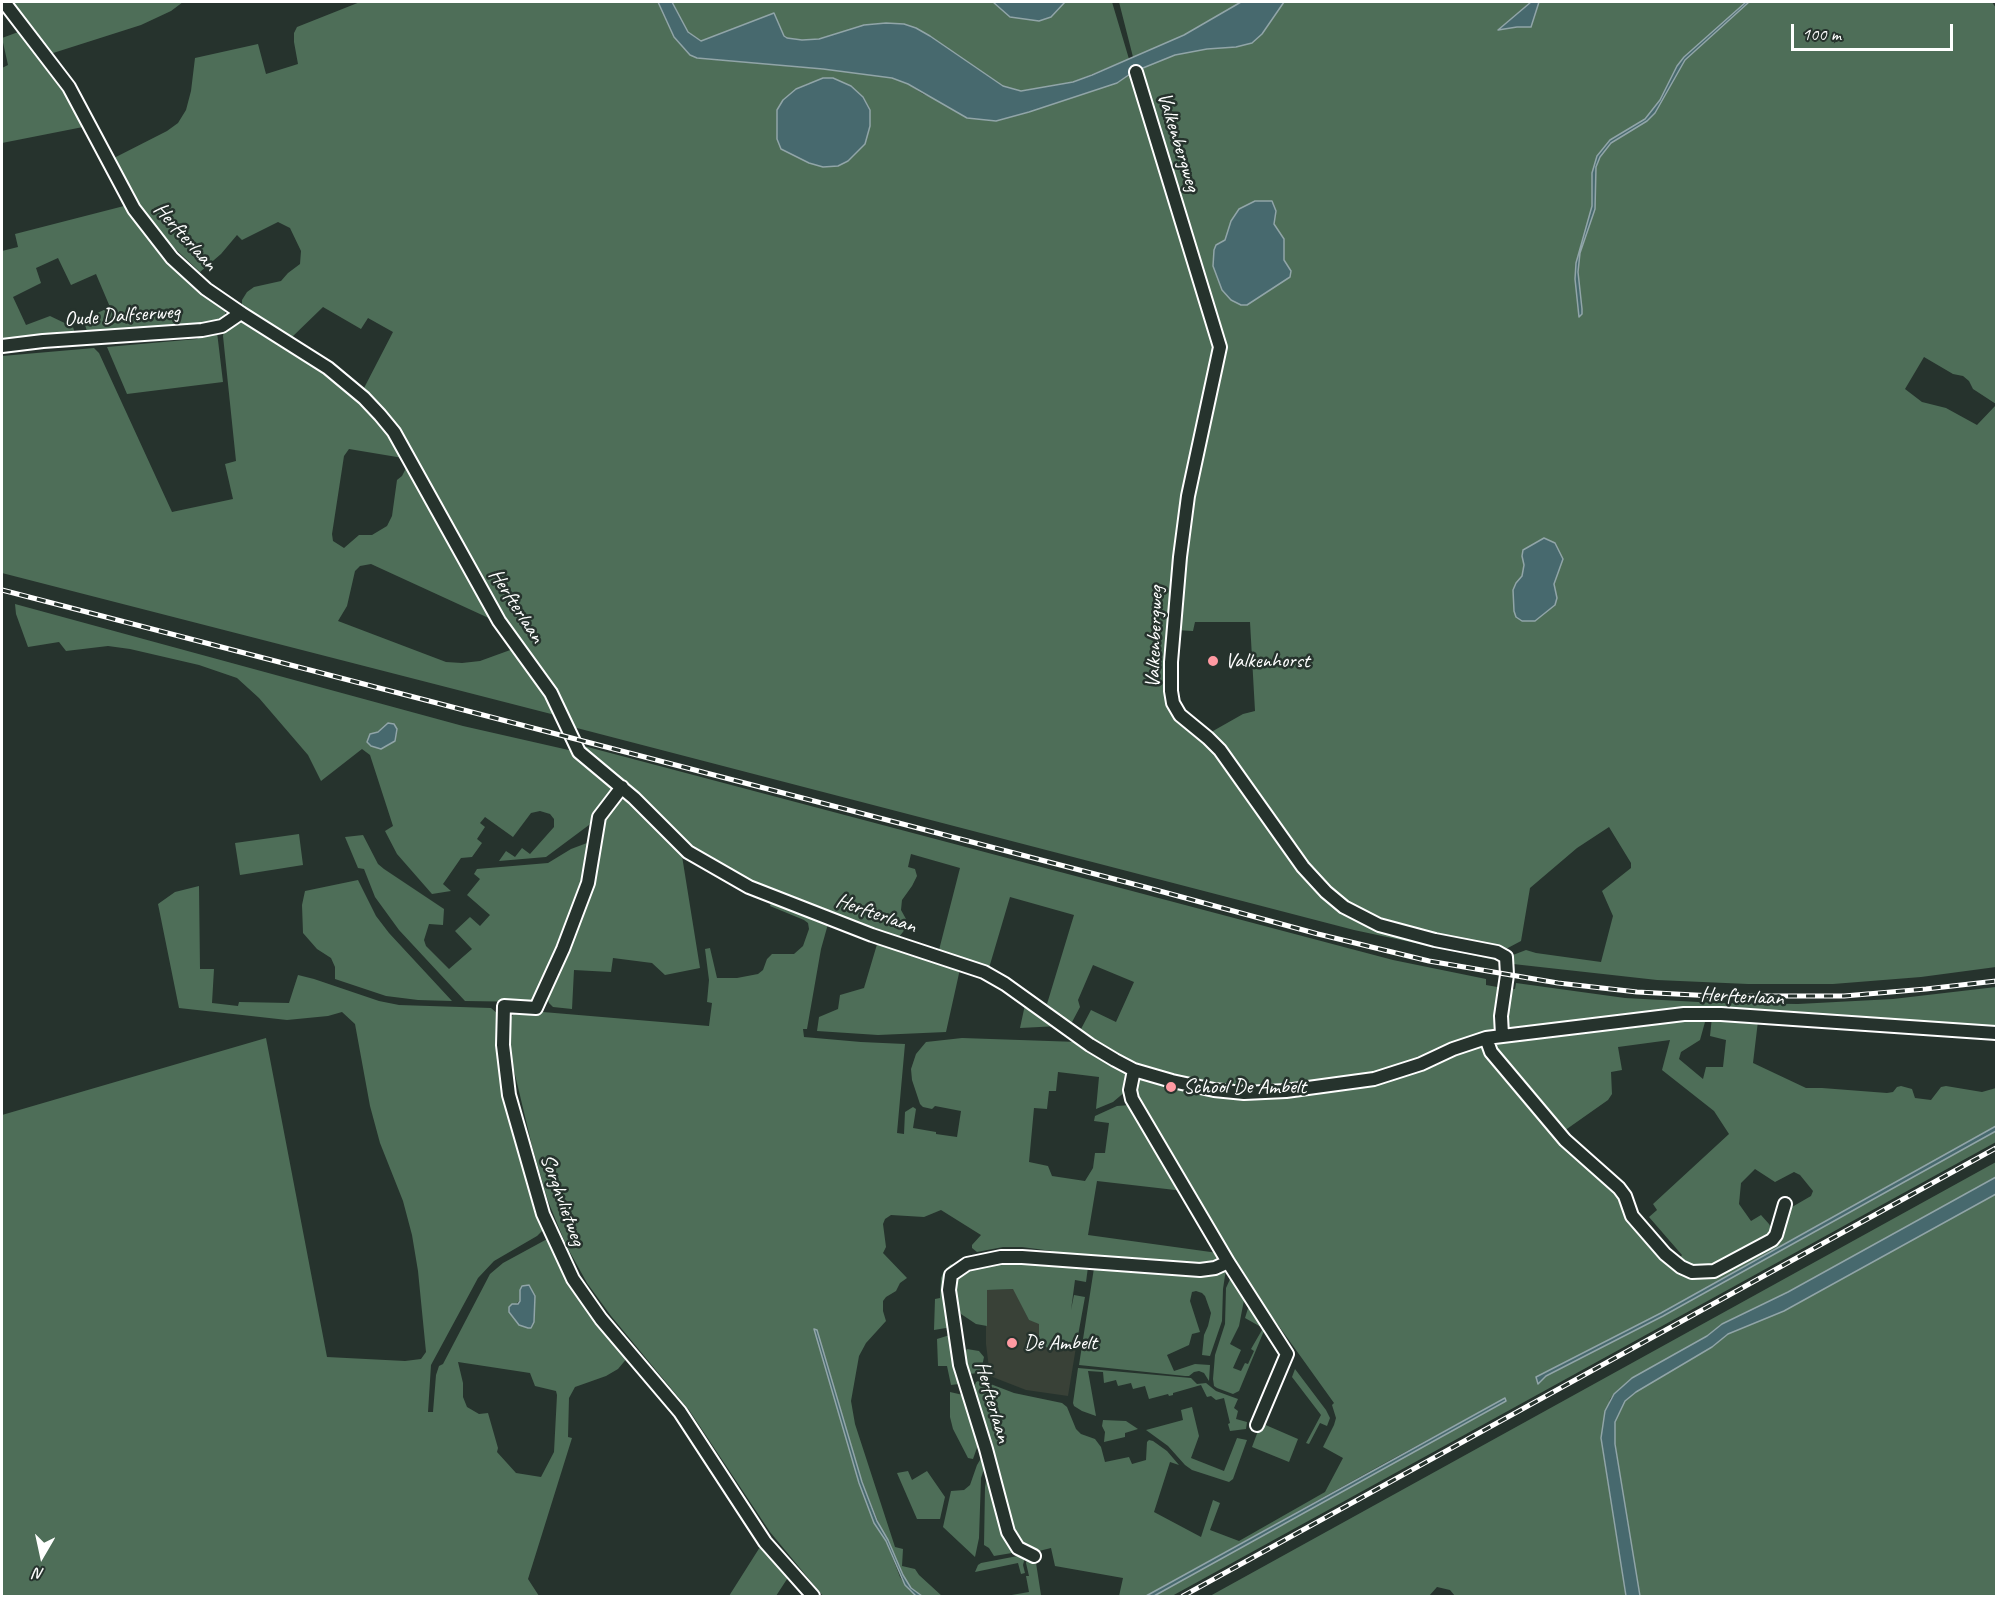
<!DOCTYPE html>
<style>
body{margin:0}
#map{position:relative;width:1998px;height:1598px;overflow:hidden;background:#26332d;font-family:Caveat,sans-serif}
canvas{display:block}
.frame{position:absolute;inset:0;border:3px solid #fff;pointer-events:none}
.north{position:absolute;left:12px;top:1526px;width:60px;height:60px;-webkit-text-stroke:4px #26332d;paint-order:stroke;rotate:189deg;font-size:16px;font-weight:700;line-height:24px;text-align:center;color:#fff}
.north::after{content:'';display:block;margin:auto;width:21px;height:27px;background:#fff;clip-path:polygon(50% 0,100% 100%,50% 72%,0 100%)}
.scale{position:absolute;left:1791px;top:24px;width:162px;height:27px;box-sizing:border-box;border:3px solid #fff;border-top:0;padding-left:8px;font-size:18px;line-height:21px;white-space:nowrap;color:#fff;-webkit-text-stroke:4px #26332d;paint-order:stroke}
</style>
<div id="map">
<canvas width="1998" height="1598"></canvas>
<div class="frame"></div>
<div class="north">N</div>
<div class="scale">100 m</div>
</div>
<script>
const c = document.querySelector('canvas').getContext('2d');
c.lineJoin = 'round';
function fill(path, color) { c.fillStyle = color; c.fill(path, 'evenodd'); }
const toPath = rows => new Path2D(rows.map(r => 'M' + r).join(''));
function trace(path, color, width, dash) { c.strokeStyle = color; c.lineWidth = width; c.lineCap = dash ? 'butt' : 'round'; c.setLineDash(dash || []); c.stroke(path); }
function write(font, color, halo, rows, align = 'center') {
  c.font = font + ' Caveat,sans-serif'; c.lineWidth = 5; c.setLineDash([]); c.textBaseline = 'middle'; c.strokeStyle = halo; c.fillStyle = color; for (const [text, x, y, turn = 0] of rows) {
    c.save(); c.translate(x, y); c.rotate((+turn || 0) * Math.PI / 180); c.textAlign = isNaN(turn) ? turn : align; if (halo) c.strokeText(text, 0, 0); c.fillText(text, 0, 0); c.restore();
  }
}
fill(toPath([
 [1014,1289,1029,1320,1039,1323,1061,1348,1072,1342,1077,1341,1068,1396,1026,1390,990,1376,986,1344,986,1290]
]), '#394137');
fill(toPath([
 [8,2,183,2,171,11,141,25,50,54],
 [360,2,658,2,674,37,690,55,697,58,823,69,892,78,908,84,923,94,996,121,1029,112,1117,83,1133,72,1217,343,1199,436,1169,695,1213,747,1293,859,1351,914,1496,954,1495,960,1354,930,573,727,561,698,504,619,363,390,393,332,368,318,361,329,323,307,290,339,242,307,242,300,247,292,254,287,281,281,288,273,300,264,301,251,290,228,278,222,242,240,237,235,221,254,200,272,154,229,140,211,112,159,167,131,178,123,186,110,191,91,195,58,258,44,266,74,298,64,294,42,294,33,297,27],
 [809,83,851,86,863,97,869,107,870,126,865,144,848,161,778,120,778,110,796,89],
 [672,2,993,2,1002,10,1051,17,1065,2,1112,2,1129,59,1073,82,1021,91,1003,86,930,36,916,28,904,24,886,23,864,25,819,39,802,40,787,38,784,36,774,13,701,41,688,32],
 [1119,2,1241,2,1222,13,1249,2,1992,2,1996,8,1996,404,1973,389,1969,381,1963,376,1953,374,1924,357,1905,389,1922,402,1946,408,1977,425,1996,405,1996,967,1921,977,1833,984,1748,984,1657,980,1513,964,1513,955,1526,950,1536,953,1601,962,1613,916,1602,891,1631,868,1631,863,1609,827,1577,848,1530,888,1521,941,1504,950,1458,942,1362,914,1318,879,1215,739,1213,731,1243,714,1255,711,1250,622,1195,622,1193,631,1176,630,1192,494,1221,335,1133,57],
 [21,31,54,75,83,127,2,143,2,68,8,65,2,38],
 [124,206,145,234,161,253,226,309,224,319,218,323,88,334,84,322,85,319,110,307,96,274,71,285,58,258,36,268,41,283,13,297,26,325,50,316,73,327,76,337,2,344,2,251,18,247,15,234],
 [243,322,249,324,311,363,352,394,377,419,403,458,349,449,344,456,332,534,333,541,344,548,359,535,372,535,387,526,392,516,397,480,402,476,407,466,493,620,371,564,360,566,355,571,347,606,338,621,446,662,462,663,480,661,513,649,559,716,2,573,2,356,94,348,99,353,172,512,233,499,225,464,236,461,223,336,224,330],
 [217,332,223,382,127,394,107,347,197,339,202,334],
 [15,604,463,726,573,751,606,780,611,787,610,794,589,825,546,857,499,861,506,851,515,857,522,848,530,854,554,827,554,819,550,814,540,811,531,813,513,837,485,817,480,823,485,827,477,839,482,843,472,857,461,858,443,884,451,891,432,894,397,854,385,831,393,826,370,755,362,749,321,781,308,755,259,698,237,678,199,665,130,649,108,646,66,651,59,642,28,647,16,614],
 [580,745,1393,960,1486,979,1486,985,1503,988,1497,1028,1495,1031,1373,1075,1278,1087,1220,1087,1155,1072,1114,1054,1082,1032,1081,1029,1091,1010,1116,1022,1134,982,1093,965,1078,1000,1080,1007,1071,1024,1047,1004,1074,915,1010,897,989,968,939,950,960,868,911,854,908,867,915,869,917,876,912,886,902,900,901,910,906,919,906,928,899,937,846,920,748,879,689,847],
 [623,800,631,802,682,856,700,968,665,975,652,963,613,958,611,972,574,970,572,1009,553,1007,549,1003,546,994,569,944,599,829,615,802],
 [299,834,303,865,240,875,235,843],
 [363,835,378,864,384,869,444,909,443,925,429,924,424,940,426,946,449,969,472,949,455,931,470,917,480,926,490,915,467,895,480,879,474,874,477,869,548,863,571,849,587,843,589,847,586,869,564,937,534,1002,465,1001,399,930,375,897,364,869,358,868,345,837],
 [358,880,376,916,389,933,452,1001,418,1000,386,996,335,979,335,967,331,958,317,949,303,933,302,905,305,891],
 [199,886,200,969,214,969,212,1003,238,1006,239,1002,289,1003,298,975,314,979,379,1001,399,1005,491,1008,498,1014,544,1229,537,1236,494,1261,478,1278,431,1365,428,1412,433,1412,436,1375,439,1366,443,1364,490,1274,503,1263,549,1238,628,1357,618,1369,606,1376,575,1387,569,1398,568,1437,572,1438,528,1579,539,1596,2,1596,2,1115,266,1038,327,1357,405,1361,421,1359,426,1352,418,1271,412,1235,403,1201,380,1143,370,1106,355,1024,342,1012,328,1016,287,1020,179,1008,158,904,175,892],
 [529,1285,535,1296,534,1322,531,1328,528,1328,522,1326,516,1304,520,1300,520,1290,522,1286],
 [458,1362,530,1373,535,1386,556,1391,557,1395,554,1452,541,1477,516,1473,497,1452,498,1448,488,1413,479,1414,467,1407,463,1397,463,1383],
 [771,902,828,924,821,949,807,1029,803,1029,804,1037,861,1042,905,1044,897,1133,904,1134,905,1112,913,1107,916,1109,913,1128,936,1132,936,1134,957,1137,961,1111,935,1106,932,1109,923,1107,920,1104,912,1080,911,1069,916,1054,926,1042,962,1038,1078,1042,1125,1071,1126,1091,1113,1102,1096,1109,1099,1077,1058,1072,1056,1091,1049,1091,1047,1109,1034,1108,1029,1162,1048,1166,1052,1176,1085,1181,1093,1168,1095,1153,1105,1153,1109,1123,1094,1121,1095,1116,1117,1106,1130,1105,1184,1191,1097,1181,1088,1235,1218,1253,1221,1259,1215,1265,1052,1256,1052,1251,1022,1247,1003,1247,977,1252,972,1248,972,1245,981,1235,941,1210,924,1217,891,1215,885,1219,883,1224,886,1247,883,1253,907,1278,900,1283,896,1291,886,1297,883,1301,883,1311,886,1321,866,1343,859,1356,851,1401,855,1424,895,1547,903,1549,902,1566,915,1569,919,1575,942,1596,922,1596,911,1588,903,1575,888,1540,880,1526,862,1482,817,1330,859,1483,877,1528,886,1541,900,1577,909,1590,916,1596,823,1596,770,1532,689,1410,611,1316,587,1283,566,1245,548,1201,532,1146,507,1041,508,1021,511,1017,516,1012,531,1011,709,1026,712,1003,707,1002,709,980,705,949,710,948,717,978,737,978,758,974,763,970,767,959,772,954,794,954,803,946,809,929,808,923,804,920,770,906],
 [878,941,960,969,946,1032,878,1035,817,1031,819,1017,838,1009,840,995,864,988],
 [1516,983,1625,998,1717,1003,1798,1004,1893,999,1996,987,1996,1029,1723,1011,1509,1030,1504,1022,1508,988,1515,989],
 [1026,1000,1059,1026,1020,1028],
 [1712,1017,1758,1021,1753,1063,1806,1088,1822,1088,1887,1093,1893,1092,1897,1087,1901,1086,1912,1089,1915,1098,1931,1100,1941,1087,1946,1086,1982,1092,1996,1088,1996,1126,1661,1313,1537,1377,1538,1383,1546,1376,1663,1316,1996,1131,1996,1142,1172,1596,1154,1596,1506,1401,1506,1399,1505,1398,1383,1464,1146,1596,1119,1596,1123,1578,1055,1566,1051,1548,1039,1551,1028,1550,1013,1535,977,1398,975,1385,976,1382,980,1380,1014,1393,1062,1403,1067,1407,1076,1429,1081,1434,1095,1439,1101,1447,1105,1462,1129,1457,1132,1464,1146,1460,1147,1442,1149,1440,1153,1441,1167,1451,1179,1465,1170,1462,1154,1512,1201,1537,1213,1500,1220,1503,1210,1530,1239,1541,1325,1492,1343,1458,1323,1447,1334,1425,1336,1418,1332,1405,1334,1403,1263,1304,1219,1237,1139,1099,1137,1092,1139,1080,1147,1079,1189,1091,1217,1096,1256,1098,1440,1059,1482,1046,1521,1095,1581,1160,1621,1198,1624,1212,1695,1276,1780,1238,1792,1207,1811,1196,1813,1191,1800,1175,1794,1172,1775,1182,1755,1169,1741,1183,1739,1204,1751,1221,1761,1215,1769,1224,1772,1230,1769,1237,1711,1268,1692,1268,1679,1259,1682,1255,1649,1217,1657,1210,1653,1204,1729,1134,1714,1111,1662,1070,1670,1040,1618,1047,1622,1070,1611,1072,1612,1094,1608,1100,1564,1131,1491,1044,1644,1022,1705,1022,1700,1040,1681,1052,1679,1059,1703,1079,1706,1067,1723,1067,1726,1040,1710,1036],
 [1996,1162,1996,1177,1788,1292,1722,1324,1707,1336,1632,1378,1614,1394,1610,1399,1601,1438,1626,1596,1455,1596,1450,1590,1437,1587,1429,1596,1210,1596],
 [1996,1194,1996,1596,1640,1596,1615,1444,1615,1422,1625,1401,1636,1392,1712,1347,1728,1334,1784,1311],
 [997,1261,1088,1267,1086,1282,1075,1280,1071,1310,1074,1295,1085,1297,1077,1341,1057,1349,1039,1346,1039,1324,1029,1320,1013,1289,987,1290,987,1326,976,1324,961,1314,956,1306,954,1278,962,1270,978,1268],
 [951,1264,953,1266,952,1327,934,1330,935,1299,940,1298,941,1278,944,1271],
 [1094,1268,1226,1269,1223,1289,1222,1321,1210,1356,1202,1355,1204,1335,1208,1326,1211,1313,1205,1296,1202,1293,1196,1291,1192,1292,1190,1301,1200,1332,1192,1334,1189,1345,1167,1355,1174,1371,1195,1364,1210,1365,1209,1381,1204,1373,1199,1371,1194,1372,1189,1376,1185,1376,1079,1365],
 [1231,1277,1245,1295,1239,1326,1230,1344,1241,1350,1233,1368,1241,1371,1245,1363,1248,1364,1254,1351,1251,1349,1262,1330,1261,1327,1245,1318,1249,1305,1266,1326,1239,1391,1233,1394,1217,1388,1214,1386,1213,1379,1215,1355,1225,1324,1226,1288],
 [953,1334,961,1381,959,1384,951,1385,947,1366,938,1366,937,1339],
 [967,1349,979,1351,984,1357,981,1371,979,1373,968,1374,963,1354],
 [1078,1368,1191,1378,1197,1384,1206,1383,1216,1391,1238,1399,1234,1408,1238,1411,1236,1419,1247,1422,1246,1429,1230,1431,1228,1424,1230,1423,1224,1398,1216,1400,1211,1396,1207,1397,1201,1385,1173,1393,1173,1395,1169,1396,1168,1394,1149,1399,1145,1386,1133,1389,1131,1383,1118,1386,1116,1380,1104,1383,1103,1372,1088,1371,1096,1416,1082,1411,1074,1406,1073,1403],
 [1295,1369,1326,1410,1330,1418,1327,1426,1320,1423,1309,1444,1306,1443,1321,1415,1292,1377],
 [950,1392,963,1395,968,1403,979,1442,973,1459,968,1458,953,1429,950,1417],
 [1192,1407,1199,1436,1191,1458,1224,1471,1237,1438,1247,1440,1233,1479,1229,1482,1192,1470,1185,1465,1168,1446,1146,1430,1183,1420,1181,1410],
 [1103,1420,1126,1421,1138,1429,1125,1433,1125,1437,1104,1442,1105,1432,1102,1426],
 [1261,1423,1298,1439,1289,1462,1252,1447],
 [983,1455,986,1463,981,1478,979,1538,975,1557,943,1527,951,1491,964,1490,970,1485,977,1465],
 [908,1471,912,1480,927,1471,945,1497,940,1519,917,1519,897,1473],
 [987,1475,1018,1552,994,1556,989,1548,984,1545,985,1487],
 [760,1547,768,1552,789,1576,776,1596,729,1596],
 [1023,1555,1025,1557,1023,1565,1025,1573,1021,1574,1018,1563,975,1572,978,1565,981,1563],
 [1028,1556,1036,1563,1041,1595,1066,1596,1006,1596,1029,1592,1026,1576,1029,1576,1026,1563]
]), '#4e6e58');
const water = toPath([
 [658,2,672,2,688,32,701,41,774,13,784,36,787,38,802,40,819,39,864,25,886,23,904,24,916,28,930,36,1003,86,1021,91,1073,82,1092,75,1184,35,1241,2,1284,2,1262,34,1252,43,1236,47,1207,49,1175,55,1133,72,1117,83,1029,112,996,121,967,118,908,84,892,78,823,69,697,58,690,55,674,37,658,2],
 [993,2,1065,2,1051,17,1039,21,1010,17,993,2],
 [1531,2,1539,2,1531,27,1517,27,1498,30,1531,2],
 [1746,2,1749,2,1685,60,1655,113,1647,121,1611,143,1600,157,1596,167,1595,209,1580,253,1578,272,1582,309,1582,314,1579,317,1575,279,1576,263,1592,206,1592,173,1597,156,1610,140,1645,119,1660,100,1677,66,1684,57,1746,2],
 [823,78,833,78,851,86,863,97,870,110,870,126,865,144,848,161,838,166,823,167,809,163,781,149,777,139,777,110,783,100,796,89,823,78],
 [1255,201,1272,201,1276,211,1274,224,1284,239,1284,260,1291,271,1290,277,1247,305,1241,305,1231,300,1222,290,1213,266,1214,250,1216,245,1225,240,1231,221,1239,209,1255,201],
 [1544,538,1555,543,1563,559,1554,584,1557,598,1555,605,1535,621,1522,621,1516,617,1514,611,1513,590,1516,583,1522,576,1524,565,1522,556,1523,550,1544,538],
 [388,723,394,724,397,729,395,741,381,749,371,746,367,742,370,734,378,732,388,723],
 [1996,1126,1996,1131,1663,1316,1546,1376,1538,1384,1536,1377,1661,1313,1996,1126],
 [1996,1177,1996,1194,1784,1311,1728,1334,1712,1347,1636,1392,1625,1401,1615,1422,1615,1444,1640,1596,1626,1596,1601,1438,1605,1411,1614,1394,1632,1378,1707,1336,1722,1324,1788,1292,1996,1177],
 [529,1285,535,1296,534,1322,531,1328,528,1328,519,1325,509,1312,509,1307,512,1304,518,1304,520,1301,520,1290,522,1286,529,1285],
 [814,1329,817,1330,862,1482,877,1521,888,1540,903,1575,911,1588,922,1596,916,1596,905,1585,886,1541,874,1523,859,1483,814,1329],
 [1505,1398,1506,1401,1154,1596,1146,1596,1505,1398]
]);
fill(water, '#47696e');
trace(water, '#91a5a8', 1.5);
const minor = toPath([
 [4,2,69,87,134,209,172,258,206,289,241,313,328,368,364,398,380,415,394,432,499,621,551,693,579,752,634,798,688,852,749,887,872,935,984,972,1005,984,1090,1045,1115,1060,1134,1070,1172,1081,1214,1090,1244,1093,1286,1091,1374,1079,1421,1064,1453,1049,1486,1038,1684,1014,1721,1014,1996,1033],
 [1136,72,1220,347,1188,496,1180,557,1171,662,1171,691,1173,703,1180,715,1208,738,1220,750,1303,867,1326,892,1344,907,1379,925,1435,940,1497,952,1506,957,1507,975,1501,1016,1502,1035],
 [2,346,43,341,202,330,222,326,241,313],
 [622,787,599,817,588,883,563,949,536,1008,504,1006,503,1045,509,1095,543,1214,573,1279,601,1319,680,1412,765,1542,813,1596],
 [1486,1038,1491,1052,1565,1140,1619,1188,1625,1196,1632,1216,1665,1254,1681,1267,1692,1272,1714,1271,1772,1240,1776,1235,1785,1204],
 [1134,1070,1130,1090,1132,1099,1228,1262,1287,1354,1257,1425],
 [1034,1556,1018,1548,1008,1532,986,1449,960,1365,949,1290,951,1275,967,1264,1001,1257,1022,1257,1200,1270,1215,1268,1228,1262]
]);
trace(minor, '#fff', 16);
trace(minor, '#26332d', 12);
const rail = toPath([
 [2,590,1145,887,1318,934,1429,961,1558,983,1637,992,1714,996,1844,996,1926,989,1996,981],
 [1183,1596,1996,1148]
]);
trace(rail, '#fff', 5);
trace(rail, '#26332d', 3, [9]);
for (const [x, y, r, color] of [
 [1213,661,6,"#ff9aa2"],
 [1171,1087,6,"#ff9aa2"],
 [1012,1343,6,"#ff9aa2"]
]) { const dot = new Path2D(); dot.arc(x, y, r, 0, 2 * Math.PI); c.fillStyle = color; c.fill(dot); trace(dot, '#26332d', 2); }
write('21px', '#fff', '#26332d', [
 ["Valkenbergweg",1178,142,73],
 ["Herfterlaan",185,237,48],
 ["Oude Dalfserweg",122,316,-4],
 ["Herfterlaan",516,606,57],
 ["Valkenbergweg",1155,637,-88],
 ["Herfterlaan",876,914,19],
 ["Herfterlaan",1742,997,3],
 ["Sorghvlietweg",562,1200,70],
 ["Herfterlaan",992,1402,74]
]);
write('21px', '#fff', '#26332d', [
 ["Valkenhorst",1225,661],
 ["School De Ambelt",1183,1087],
 ["De Ambelt",1024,1343]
], 'left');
</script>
